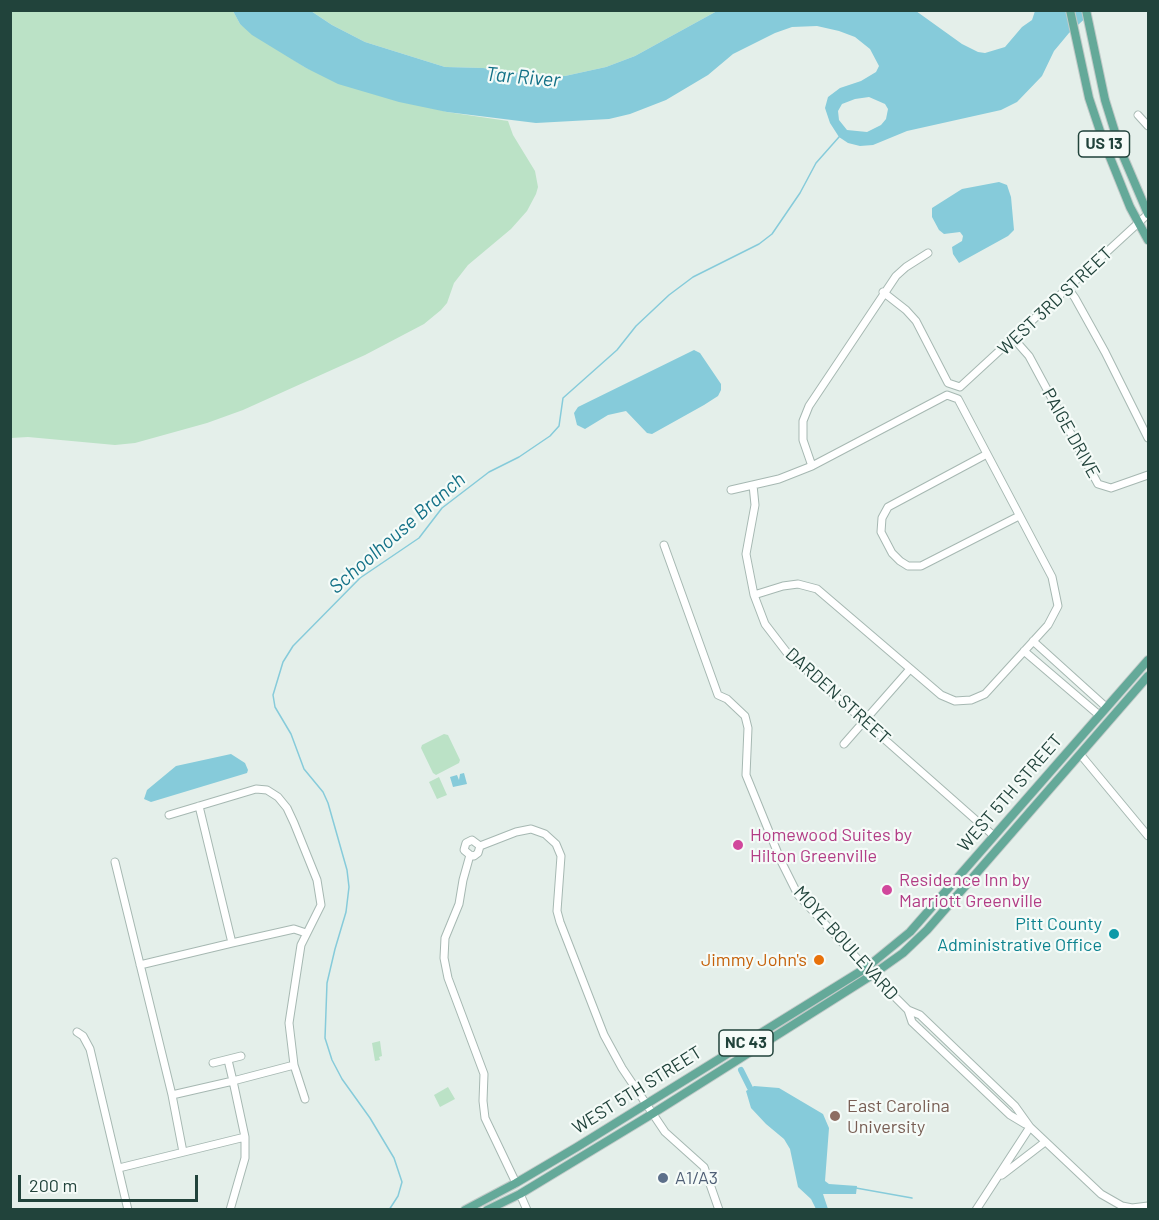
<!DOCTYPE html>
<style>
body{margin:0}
#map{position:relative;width:1159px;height:1220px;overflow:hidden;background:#e4efea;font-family:Barlow,sans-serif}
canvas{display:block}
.frame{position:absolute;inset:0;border:12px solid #21433b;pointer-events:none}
.scale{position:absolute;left:18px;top:1175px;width:180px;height:27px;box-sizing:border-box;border:3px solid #21433b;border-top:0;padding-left:8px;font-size:18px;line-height:21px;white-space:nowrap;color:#21433b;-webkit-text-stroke:4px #f5fbf8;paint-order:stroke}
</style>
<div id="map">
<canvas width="1159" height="1220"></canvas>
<div class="frame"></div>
<div class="scale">200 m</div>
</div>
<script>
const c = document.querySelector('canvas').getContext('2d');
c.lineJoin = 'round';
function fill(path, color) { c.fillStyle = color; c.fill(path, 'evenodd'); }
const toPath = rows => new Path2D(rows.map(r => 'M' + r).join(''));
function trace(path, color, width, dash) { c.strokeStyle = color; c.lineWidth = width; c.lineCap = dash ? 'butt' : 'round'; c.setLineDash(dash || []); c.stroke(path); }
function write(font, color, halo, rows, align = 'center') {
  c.font = font + ' Barlow,sans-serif'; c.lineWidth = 4.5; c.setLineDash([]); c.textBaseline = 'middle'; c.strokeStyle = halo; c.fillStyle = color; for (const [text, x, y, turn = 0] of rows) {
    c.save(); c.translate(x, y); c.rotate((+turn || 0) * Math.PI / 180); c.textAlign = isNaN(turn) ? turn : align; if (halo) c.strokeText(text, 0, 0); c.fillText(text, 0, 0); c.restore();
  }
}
fill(toPath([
 [10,11,233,11,240,24,306,68,447,112,508,121,513,135,535,171,538,187,536,194,527,211,511,229,468,265,454,283,447,303,441,310,424,324,365,355,243,410,207,423,135,443,115,445,28,437,11,438],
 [311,11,717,11,635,56,606,67,565,76,534,75,483,68,445,67,365,42,332,25],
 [444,734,448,735,460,760,459,763,436,775,433,773,421,748,422,745],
 [439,777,447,795,437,799,429,782],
 [380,1041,382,1056,379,1057,380,1060,375,1061,372,1043],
 [448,1087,455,1099,440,1107,434,1095]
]), '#bbe2c6');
fill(toPath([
 [233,11,311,11,332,25,365,42,445,67,483,68,534,75,565,76,606,67,635,56,717,11,916,11,962,44,978,52,985,53,1005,47,1022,27,1032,20,1035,11,1091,11,1089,15,1069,33,1054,51,1042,76,1017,102,1001,110,907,131,873,145,860,146,848,143,839,137,830,123,825,108,828,97,840,88,861,81,876,72,879,66,870,49,855,37,839,31,817,26,792,27,775,33,733,54,708,75,666,100,630,114,609,119,536,123,447,112,399,102,338,84,306,68,252,35,240,24],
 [869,97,885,104,888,109,886,119,881,125,867,132,847,130,839,120,838,111,842,104,855,99],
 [999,182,1007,185,1011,197,1014,230,1008,236,959,263,953,254,952,247,962,241,963,236,960,232,944,234,939,230,932,217,932,208,962,189],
 [694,350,700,353,721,384,721,390,718,396,704,405,652,434,647,433,626,411,608,415,585,429,577,425,574,413,578,407],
 [231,754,245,763,248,770,247,773,151,802,144,799,147,790,176,766],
 [464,773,467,784,453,787,450,777,457,775,459,780,460,774],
 [754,1086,779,1088,823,1114,829,1128,825,1181,829,1184,857,1186,856,1194,823,1194,828,1209,816,1209,811,1199,798,1187,790,1149,784,1139,766,1124,751,1108,746,1091]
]), '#86cbda');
trace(toPath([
 [856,1188,912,1198],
 [389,1210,398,1196,402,1182,394,1158,370,1118,342,1079,332,1060,325,1038,327,983,335,949,346,912,349,887,347,870,328,803,323,792,304,769,291,734,275,707,273,695,283,662,293,646,360,578,419,538,442,508,489,472,519,457,550,436,559,426,563,398,617,350,636,326,669,295,693,277,759,244,772,234,800,193,816,163,839,137]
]), '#86cbda', 1.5);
trace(toPath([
 [741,1070,750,1088]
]), '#86cbda', 6);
const minor = toPath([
 [1138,115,1148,126],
 [1068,288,1075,298,1105,352,1148,438],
 [883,292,906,310,916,321,948,383,960,387,1148,214],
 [1014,339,1029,356,1098,484,1111,488,1148,475],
 [987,454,888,507,882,518,881,532,892,553,900,561,908,566,921,566,1019,516],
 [812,466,803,440,803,421,809,406,896,276,906,267,928,253],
 [753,485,755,505,746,554,754,595,765,624,788,654,994,836],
 [731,490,779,479,812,466,947,395,958,399,1052,577,1058,606,1048,625,985,694,971,700,955,701,941,695,817,589,798,584,783,586,754,595],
 [664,545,718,695,727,699,745,716,748,728,746,775,781,861,798,895,866,968,908,1010,920,1015,1015,1106,1030,1127,1101,1194,1122,1206,1132,1208,1148,1206],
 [1033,641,1106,707],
 [1024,651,1099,715],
 [844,744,910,669],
 [1080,754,1148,836],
 [199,806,232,943,294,929,306,933],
 [169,815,256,789,267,790,278,797,287,808,294,823,317,880,321,905,301,945,289,1023,294,1065],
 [480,846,516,832,531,829,545,834,556,844,561,856,557,911,560,922,604,1035,622,1068,665,1132,704,1167,719,1210],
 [470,855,463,880,459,904,445,938,444,958,448,978,484,1074,483,1101,485,1118,516,1183],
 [470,855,464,850,466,843,472,840,480,846],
 [470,855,474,856,478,853,480,846],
 [115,862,172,1095],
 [140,965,232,943],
 [908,1010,912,1022,1010,1115,1025,1124],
 [77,1032,83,1036,90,1049,128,1210],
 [213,1063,241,1056],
 [183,1152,172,1095,233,1081,228,1060],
 [119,1168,245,1137],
 [1002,1175,1045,1142],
 [520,1194,527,1210],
 [230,1210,245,1158,245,1137,233,1081,294,1065,305,1099],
 [976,1210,1030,1127]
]);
const major = toPath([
 [1070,10,1089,98,1103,140,1130,207,1148,240],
 [1086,10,1105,100,1114,129,1121,151,1148,214],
 [465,1210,516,1183,577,1147,866,968,910,932,1148,660],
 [487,1210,520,1194,652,1114,872,975,903,953,927,930,1148,676]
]);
trace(minor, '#a6b8b2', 9);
trace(major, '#c1cac8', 10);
trace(minor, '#fff', 7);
trace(major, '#64a999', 8);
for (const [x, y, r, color] of [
 [738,845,6,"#d1479c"],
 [887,890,6,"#d1479c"],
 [1114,934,6,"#0f9aa8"],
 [819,960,6,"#e8710a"],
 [835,1116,6,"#8d6e63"],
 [663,1178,6,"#5c6f8a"]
]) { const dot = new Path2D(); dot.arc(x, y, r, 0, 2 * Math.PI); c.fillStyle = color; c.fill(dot); trace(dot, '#f5fbf8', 2); }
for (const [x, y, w] of [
 [1104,144,51],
 [746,1043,54]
]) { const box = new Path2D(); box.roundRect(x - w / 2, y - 13, w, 26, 4.5); c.fillStyle = '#f5fbf8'; c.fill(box); trace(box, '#21433b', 1.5); }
write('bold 16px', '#21433b', null, [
 ["US 13",1104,144],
 ["NC 43",746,1043]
]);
write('18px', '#21433b', '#f5fbf8', [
 ["WEST 3RD STREET",1055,301,-43],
 ["PAIGE DRIVE",1071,433,61],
 ["DARDEN STREET",838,696,42],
 ["WEST 5TH STREET",1010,793,-49],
 ["MOYE BOULEVARD",846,943,48],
 ["WEST 5TH STREET",637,1090,-32]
]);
write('18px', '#b23c85', '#f5fbf8', [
 ["Homewood Suites by",750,835],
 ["Hilton Greenville",750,856],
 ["Residence Inn by",899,880],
 ["Marriott Greenville",899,901]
], 'left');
write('18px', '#0d838f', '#f5fbf8', [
 ["Pitt County",1102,924],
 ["Administrative Office",1102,945]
], 'right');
write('18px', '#c56008', '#f5fbf8', [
 ["Jimmy John's",807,960]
], 'right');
write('18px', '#785e54', '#f5fbf8', [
 ["East Carolina",847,1106],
 ["University",847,1127]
], 'left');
write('18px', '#4e5e75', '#f5fbf8', [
 ["A1/A3",675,1178]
], 'left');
write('italic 20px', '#137187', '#f5fbf8', [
 ["Tar River",523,77,5],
 ["Schoolhouse Branch",397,533,-41]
]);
</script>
